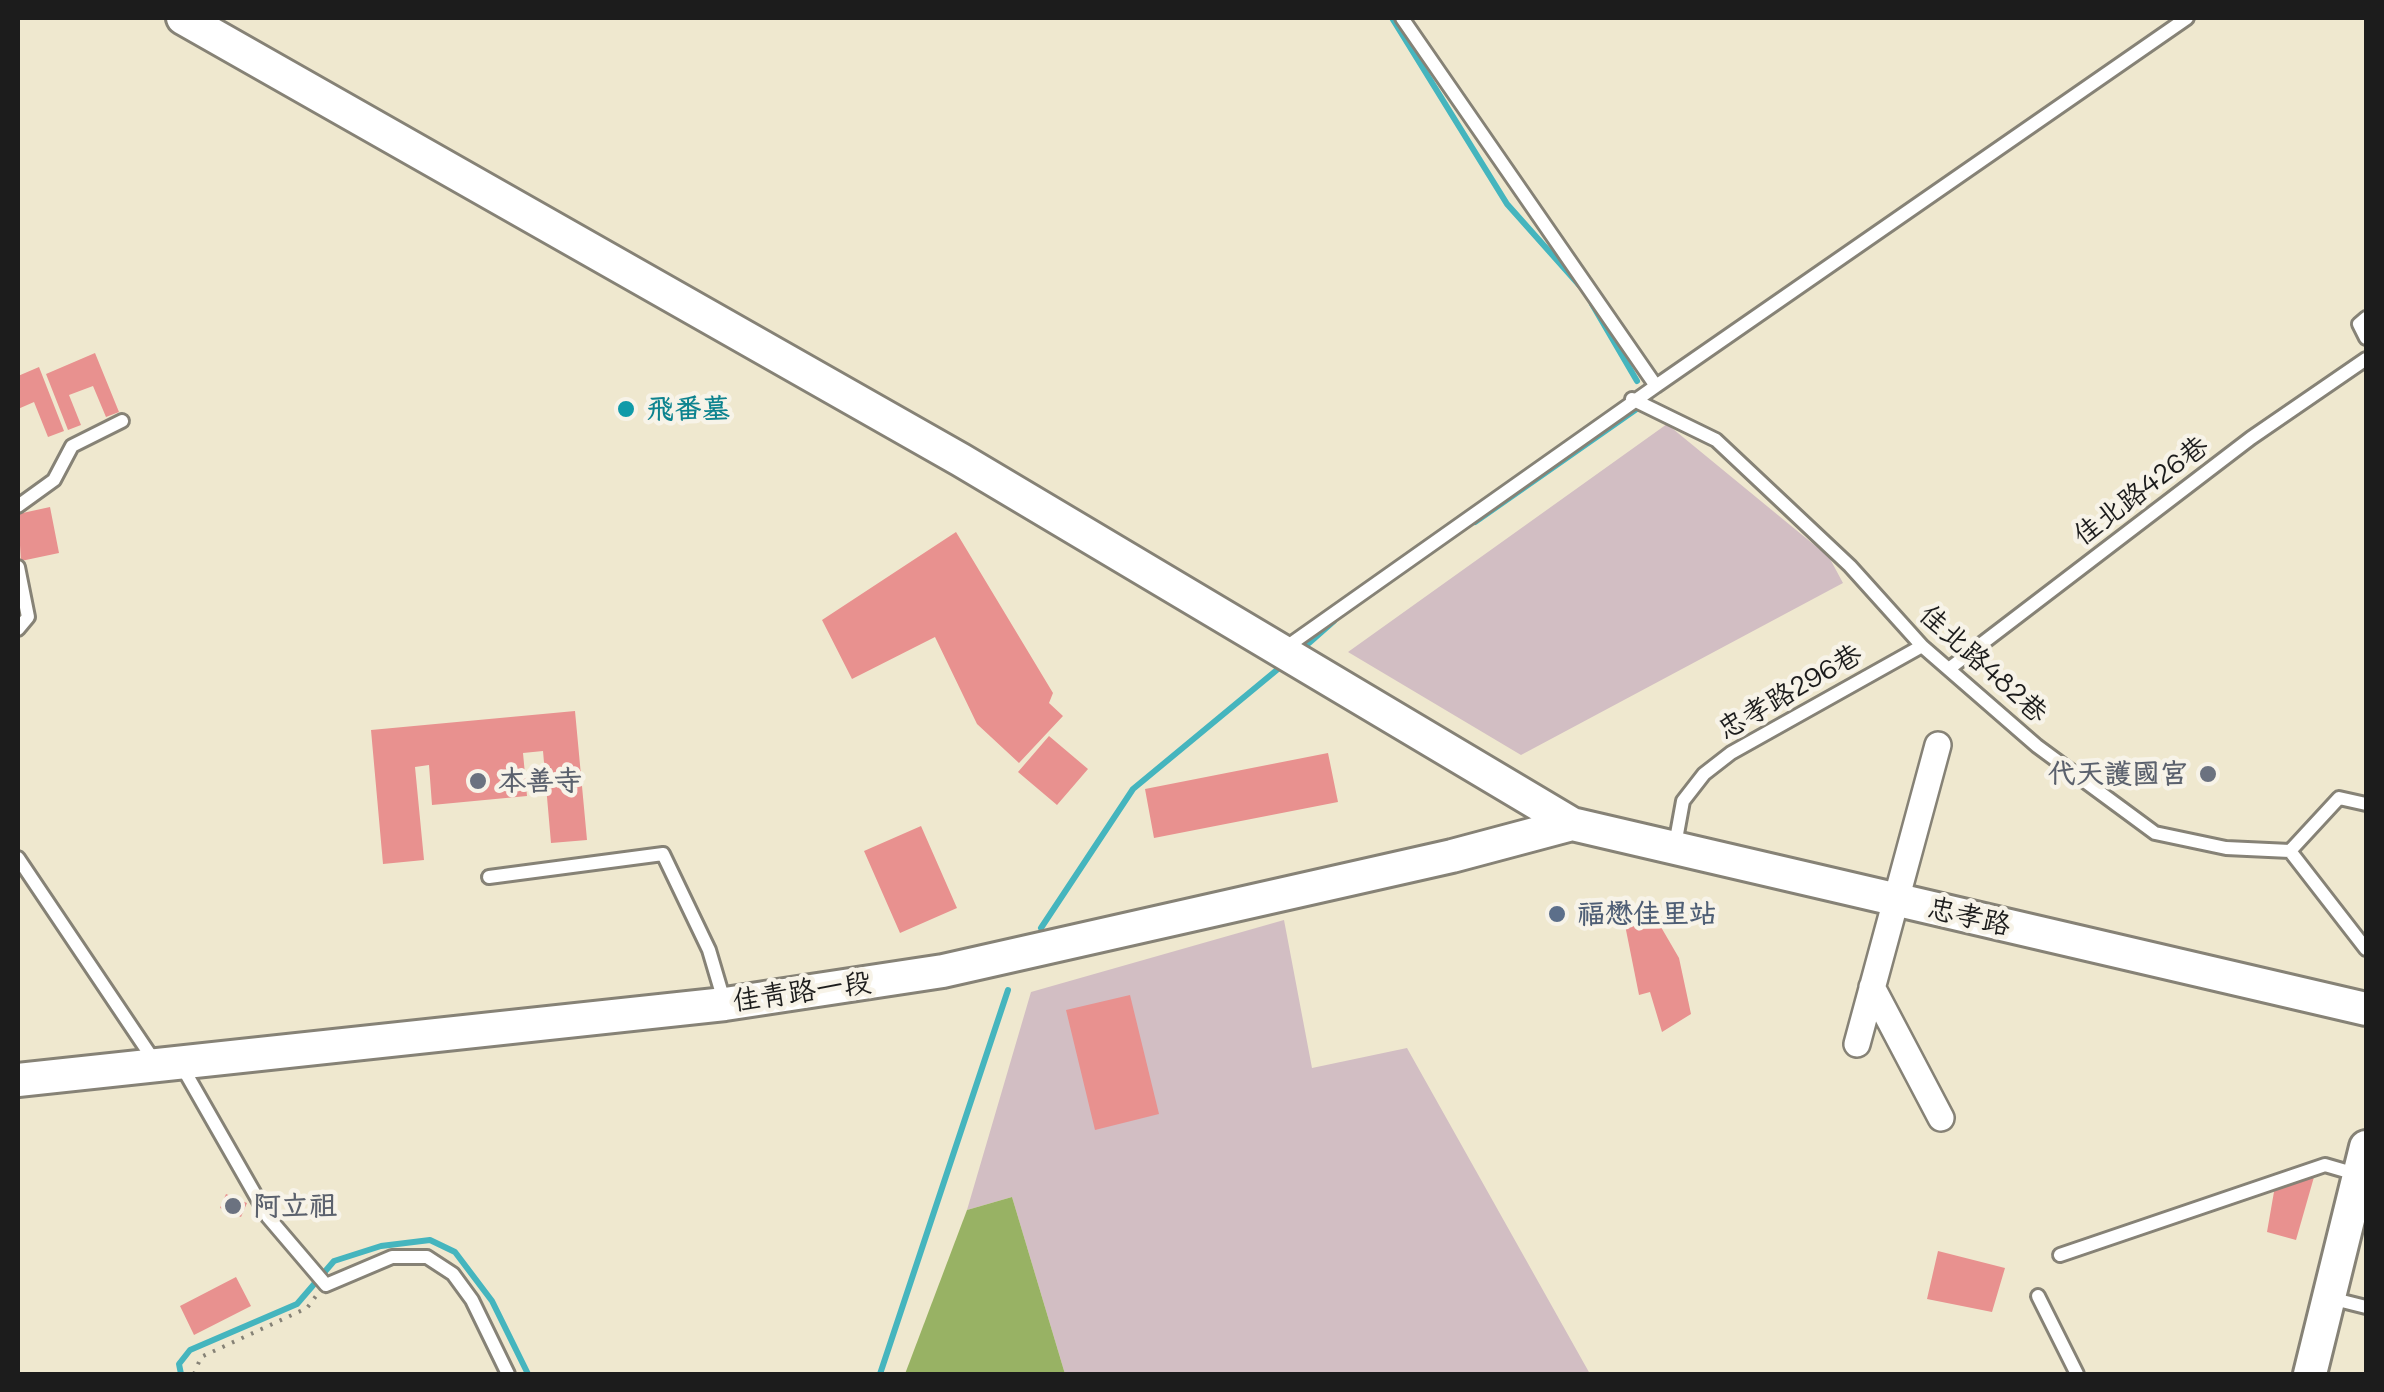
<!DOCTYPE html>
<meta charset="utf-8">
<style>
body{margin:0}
#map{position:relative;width:2384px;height:1392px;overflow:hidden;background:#efe8cf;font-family:Mali,sans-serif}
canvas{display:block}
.frame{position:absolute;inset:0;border:20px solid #1c1c1c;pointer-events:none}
</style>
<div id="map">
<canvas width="2384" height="1392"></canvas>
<div class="frame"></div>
</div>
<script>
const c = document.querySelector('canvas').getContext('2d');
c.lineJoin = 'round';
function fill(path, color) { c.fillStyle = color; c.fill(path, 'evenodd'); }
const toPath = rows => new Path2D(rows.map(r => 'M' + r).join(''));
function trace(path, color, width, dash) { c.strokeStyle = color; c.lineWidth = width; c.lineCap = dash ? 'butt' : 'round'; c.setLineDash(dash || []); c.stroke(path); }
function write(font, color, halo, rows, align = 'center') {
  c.font = font + ' Mali,"LXGW WenKai TC",sans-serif'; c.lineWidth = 9; c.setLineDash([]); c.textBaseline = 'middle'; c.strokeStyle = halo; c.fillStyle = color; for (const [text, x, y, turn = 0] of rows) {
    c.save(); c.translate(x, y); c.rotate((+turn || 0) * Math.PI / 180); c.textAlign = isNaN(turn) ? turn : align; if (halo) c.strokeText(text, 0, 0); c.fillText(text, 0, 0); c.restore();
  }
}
fill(toPath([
 [1667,424,1829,557,1843,583,1521,755,1348,652],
 [1284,920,1312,1068,1407,1048,1590,1374,1065,1374,1012,1197,967,1210,1031,992]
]), '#d2bec3');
fill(toPath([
 [1012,1197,1065,1374,905,1374,967,1210]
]), '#98b264');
trace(toPath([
 [1392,18,1507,204,1580,286],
 [1592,304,1637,381],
 [1475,522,1638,408],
 [1309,643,1334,621],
 [1041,928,1133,789,1278,669],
 [181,1374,179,1364,190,1350,297,1304,334,1261,381,1246,430,1240,455,1252,492,1301,528,1374],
 [880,1374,1008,990]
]), '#45b5be', 6);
fill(toPath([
 [95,353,119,412,106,417,93,386,69,395,81,425,68,430,46,374],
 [39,367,64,431,48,437,34,402,18,409,18,376],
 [50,507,59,553,21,561,18,514],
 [956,532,1053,693,1049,703,1063,716,1019,763,977,724,935,637,852,679,822,620],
 [575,711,587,840,551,843,543,751,523,753,527,796,432,805,429,765,415,767,424,860,383,864,371,730],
 [1049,736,1088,769,1057,805,1018,772],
 [1328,753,1338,802,1154,838,1145,789],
 [921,826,957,908,900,933,864,851],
 [1654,915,1679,958,1691,1014,1662,1032,1650,992,1639,995,1624,920],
 [1130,995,1159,1114,1095,1130,1066,1010],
 [2314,1177,2296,1240,2267,1232,2275,1186],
 [226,1194,247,1203,241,1217,220,1208],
 [1938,1251,2005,1268,1992,1312,1927,1299],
 [236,1277,251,1306,194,1335,180,1306]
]), '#e8918f');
const service = toPath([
 [2366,318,2359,324,2366,338],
 [1656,386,2187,18],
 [1632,399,1716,440,1850,566,1922,646,2037,746,2155,833,2226,848,2290,851,2366,949],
 [18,506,54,480,72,446,122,421],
 [18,567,28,617,18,629],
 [1285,648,1656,386,1402,18],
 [1950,668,2251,438,2366,359],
 [1675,845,1683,801,1704,774,1731,753,1922,646],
 [2290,851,2339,798,2366,804],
 [18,858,155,1062],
 [489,877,663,854,709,950,725,1004],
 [180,1063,268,1217,326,1285,392,1257,427,1257,453,1274,472,1300,508,1374],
 [2060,1255,2325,1165,2356,1174],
 [2038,1296,2077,1374],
 [2330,1298,2366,1307]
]);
const minor = toPath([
 [1872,987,1941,1118],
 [1857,1044,1938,745]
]);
const tertiary = toPath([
 [183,18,961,460,1572,824,2366,1009],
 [18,1080,725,1004,943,971,1452,856,1572,824],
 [2310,1374,2366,1147]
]);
trace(service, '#868276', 18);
trace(minor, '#868276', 30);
trace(tertiary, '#868276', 38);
trace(toPath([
 [194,1374,201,1357,307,1308,316,1296]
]), '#868276', 4, [2.5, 8]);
trace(service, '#fff', 12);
trace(minor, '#fff', 25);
trace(tertiary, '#fff', 32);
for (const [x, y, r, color] of [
 [626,409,10,"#0f9aa8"],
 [2208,774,10,"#6b7280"],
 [478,781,10,"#6b7280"],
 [1557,914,10,"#5c6f8a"],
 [233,1206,10,"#6b7280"]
]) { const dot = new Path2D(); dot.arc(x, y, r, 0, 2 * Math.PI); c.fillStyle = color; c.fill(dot); trace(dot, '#f7f3e8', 4); }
write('bold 28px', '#0d838f', '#f7f3e8', [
 ["飛番墓",646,409]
], 'left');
write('28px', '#1c1c1c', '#f7f3e8', [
 ["佳北路426巷",2141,491,-37],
 ["佳北路482巷",1983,664,42],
 ["忠孝路296巷",1790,692,-30],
 ["忠孝路",1969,917,13],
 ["佳青路一段",802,992,-8]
]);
write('bold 28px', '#5b616d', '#f7f3e8', [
 ["代天護國宮",2188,774,"right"],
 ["本善寺",498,781],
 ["阿立祖",253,1206]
], 'left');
write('bold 28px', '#4e5e75', '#f7f3e8', [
 ["福懋佳里站",1577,914]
], 'left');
</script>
